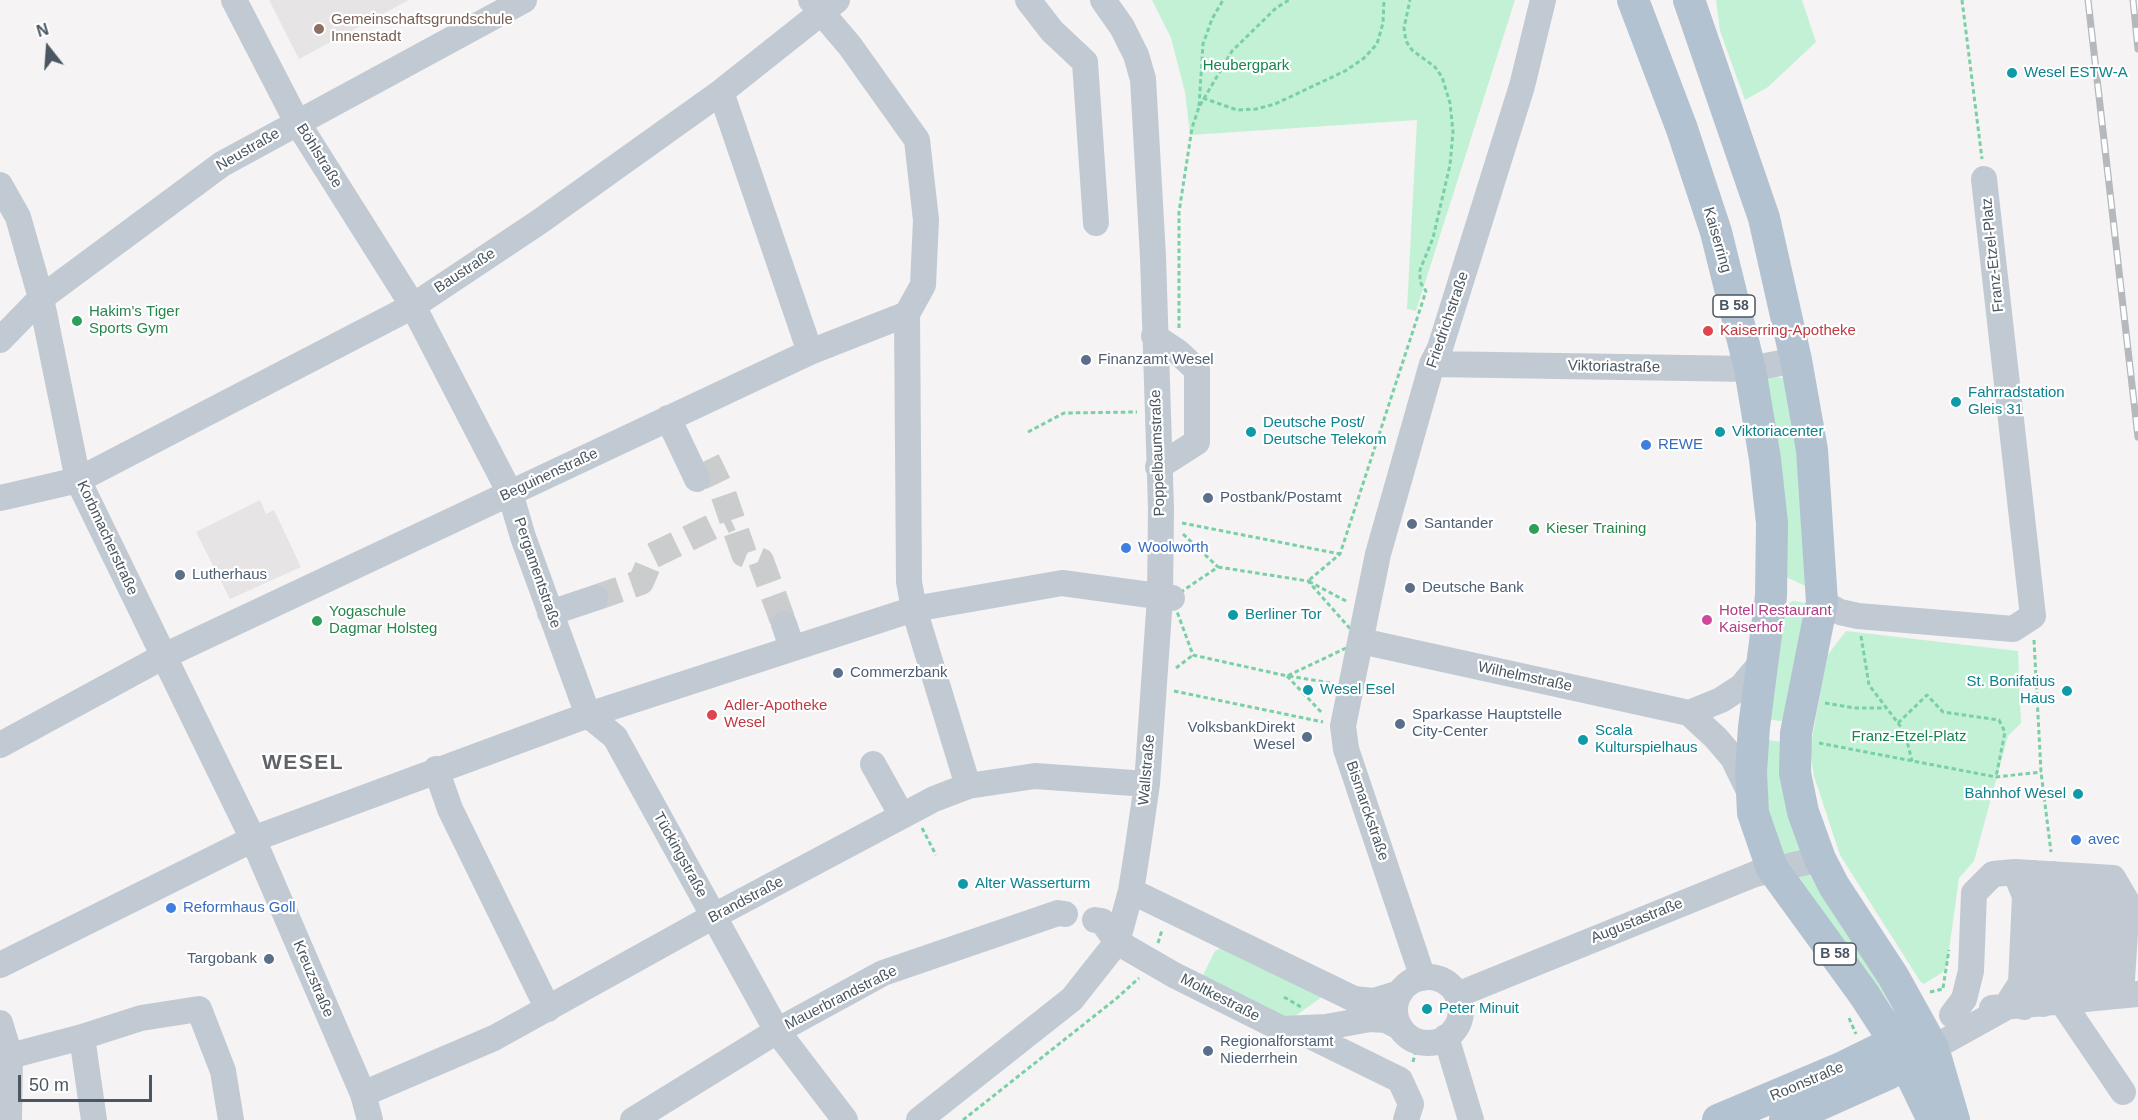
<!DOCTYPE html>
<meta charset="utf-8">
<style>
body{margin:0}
#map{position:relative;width:2138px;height:1120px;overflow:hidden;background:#f5f3f3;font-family:Arial,sans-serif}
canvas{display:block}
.north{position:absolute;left:18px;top:18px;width:60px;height:60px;-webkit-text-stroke:4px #fff;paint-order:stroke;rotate:343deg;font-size:16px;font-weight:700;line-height:24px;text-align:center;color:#4a5661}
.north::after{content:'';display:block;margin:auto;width:21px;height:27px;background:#4a5661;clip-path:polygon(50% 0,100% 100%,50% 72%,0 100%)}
.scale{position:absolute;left:18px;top:1075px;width:134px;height:27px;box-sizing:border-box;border:3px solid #4a5661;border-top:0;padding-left:8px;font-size:18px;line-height:21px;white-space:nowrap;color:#4a5661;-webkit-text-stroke:4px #fff;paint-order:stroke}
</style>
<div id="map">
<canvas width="2138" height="1120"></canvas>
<div class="north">N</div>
<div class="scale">50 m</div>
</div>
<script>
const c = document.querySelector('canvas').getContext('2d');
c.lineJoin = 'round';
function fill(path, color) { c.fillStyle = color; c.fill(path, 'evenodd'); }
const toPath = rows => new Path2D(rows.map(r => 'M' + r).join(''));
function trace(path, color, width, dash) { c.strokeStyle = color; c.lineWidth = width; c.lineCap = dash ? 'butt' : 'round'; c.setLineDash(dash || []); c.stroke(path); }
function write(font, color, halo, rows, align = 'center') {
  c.font = font + ' Arial,sans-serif'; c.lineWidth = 4.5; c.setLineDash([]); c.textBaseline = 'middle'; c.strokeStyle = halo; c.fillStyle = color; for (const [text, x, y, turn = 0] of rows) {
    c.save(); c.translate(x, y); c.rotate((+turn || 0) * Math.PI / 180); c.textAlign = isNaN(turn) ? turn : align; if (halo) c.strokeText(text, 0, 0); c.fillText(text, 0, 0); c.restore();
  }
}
fill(toPath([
 [269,0,409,0,299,59],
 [260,500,266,514,274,510,301,567,230,599,196,532]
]), '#e6e4e5');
fill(toPath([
 [1152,0,1515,0,1416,311,1407,309,1417,120,1190,135,1185,92,1171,38],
 [1716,0,1802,0,1816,42,1768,87,1745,100,1720,31],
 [1775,377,1790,379,1812,589,1786,577,1767,379],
 [1793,601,1806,603,1787,722,1766,719,1785,605],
 [1846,631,2018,651,2021,723,2008,736,1974,861,1959,878,1947,964,1943,972,1924,984,1920,981,1840,855,1814,776,1810,750,1827,656],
 [1764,739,1786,743,1804,847,1795,856,1782,854,1767,815],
 [1792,868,1803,871,1810,876,1845,932,1893,999,1891,1005,1807,894],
 [1227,945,1326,994,1284,1024,1200,981,1215,951]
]), '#c3f1d5');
trace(toPath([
 [707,460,723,493,744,554,761,561,784,624],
 [595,598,641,582,652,556,730,518]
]), '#caccce', 26, [26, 13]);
trace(toPath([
 [1962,0,1982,159],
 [1203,98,1237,110,1256,109,1275,104,1345,71,1364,58,1377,44,1383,23,1384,0],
 [1199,106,1203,44,1212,19,1223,0],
 [1179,328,1179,212,1192,128,1199,107,1232,51,1276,8,1289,0],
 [1028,432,1064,413,1137,412],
 [1182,523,1340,554],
 [1183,534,1218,567],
 [1218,567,1308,581,1361,641,1287,676,1193,655,1172,598,1218,567],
 [1346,601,1308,581,1340,554,1426,291,1420,282,1420,270,1433,238,1450,165,1453,132,1450,103,1442,77,1435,67,1412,50,1406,41,1404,28,1410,0],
 [1861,636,1869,685,1898,723,1927,695,1943,712,1999,720,2005,732,1996,777],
 [2034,640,2041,772,2051,852],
 [1176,668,1193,655],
 [1287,676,1323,714],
 [1289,676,1330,683],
 [1174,691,1323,722],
 [1825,703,1854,708,1886,708],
 [1898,723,1905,733,1912,761],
 [1819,743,1996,777,2041,772],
 [922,828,936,855],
 [1158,943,1162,930],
 [1943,988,1949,950],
 [1930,992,1943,989],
 [1284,997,1301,1007],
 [1849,1018,1856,1034],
 [1413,1062,1418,1041],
 [963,1120,1117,998,1139,978]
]), '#7ad0a6', 3, [4.5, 3]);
trace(toPath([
 [234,0,297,122,413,306,510,493,523,537,588,715,615,737,777,1031,845,1120],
 [1028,0,1052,31,1085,62,1096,223],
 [721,92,810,352],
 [0,185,18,217,41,298,78,480,253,839,363,1094,370,1120],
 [907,314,909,582,914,609,968,786],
 [1154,336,1178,352,1197,370,1197,442,1158,467],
 [0,340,41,298,222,164,524,0],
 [1432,364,1750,369,1796,360],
 [668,418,697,479],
 [0,498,78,480,413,306,539,222,721,92,837,0],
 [1822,602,1840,612,1858,616,2013,629,2033,616,1984,179],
 [550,613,595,598],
 [784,624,792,648],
 [1361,641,1689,713,1716,738,1733,758,1751,795],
 [1689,713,1721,700,1741,687,1762,662],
 [0,745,164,656,810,352,907,314,923,285,926,220,917,140,850,46,811,0],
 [873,764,902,816],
 [436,769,450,809,548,1009],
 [1131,891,1354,999,1374,1001,1400,993],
 [1095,920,1102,921,1117,942,1174,975,1282,1029,1326,1027,1370,1019,1386,1020,1400,1027],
 [0,965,253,839,588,715,914,609,1062,583,1172,598],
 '1395 1010a33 33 0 1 1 66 0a33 33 0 1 1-66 0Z',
 [1423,978,1346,749,1343,726,1378,554,1432,364,1440,348,1522,86,1543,0],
 [1457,995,1755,874,1820,859],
 [2082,1000,2096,982,2102,895,2093,877],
 [2062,1002,2078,982,2082,895,2074,876],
 [2062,1002,2123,1092],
 [2043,1004,2059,982,2064,894,2054,874],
 [2024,1007,2040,983,2045,894,2035,873],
 [1992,1008,2138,994],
 [1952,1015,1964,999,1971,971,1974,893,1993,874,2015,872,2113,878,2127,902,2121,995],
 [0,1023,10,1056,9,1120],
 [1296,1029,1400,1080,1411,1104,1406,1120],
 [82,1037,94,1120],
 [1446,1037,1471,1120],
 [1933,1048,2005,1008,2021,983,2025,896,2015,872],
 [10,1056,82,1037,141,1018,199,1009,223,1071,231,1120],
 [363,1094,494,1038,714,916,934,799,968,786,1035,776,1147,784],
 [633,1120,777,1031,883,973,1058,913,1065,914],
 [919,1120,1072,999,1117,942,1131,891,1138,846,1147,784,1160,597,1161,509,1153,257,1143,79,1136,55,1122,27,1103,0]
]), '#c1cad2', 26);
trace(toPath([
 [1633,0,1682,129,1716,232,1750,369,1765,459,1772,523,1771,596,1754,727,1751,772,1753,813,1772,868,1863,993,1895,1042,1933,1120],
 [1689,0,1764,218,1796,360,1812,450,1822,602,1796,733,1795,773,1803,812,1820,859,1834,886,1893,976,1933,1048,1954,1120],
 [1718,1120,1841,1068,1912,1033],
 [1785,1120,1888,1074,1924,1053]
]), '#b3c2d1', 32);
const rail = toPath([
 [2088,0,2138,437],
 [2133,0,2138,49]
]);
trace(rail, '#b5b8bd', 7);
trace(rail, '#fff', 4.5, [14]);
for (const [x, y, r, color] of [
 [319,29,6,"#8d6e63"],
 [2012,73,6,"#0f9aa8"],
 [77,321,6,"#2e9e5b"],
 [1708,331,6,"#e0444e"],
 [1086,360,6,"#5c6f8a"],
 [1956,402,6,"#0f9aa8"],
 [1251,432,6,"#0f9aa8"],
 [1720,432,6,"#0f9aa8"],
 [1646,445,6,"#3f7fe0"],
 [1208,498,6,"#5c6f8a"],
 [1412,524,6,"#5c6f8a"],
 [1534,529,6,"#2e9e5b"],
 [1126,548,6,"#3f7fe0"],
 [180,575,6,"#5c6f8a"],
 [1410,588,6,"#5c6f8a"],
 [1233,615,6,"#0f9aa8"],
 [1707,620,6,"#d1479c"],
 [317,621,6,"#2e9e5b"],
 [838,673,6,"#5c6f8a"],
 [1308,690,6,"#0f9aa8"],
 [2067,691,6,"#0f9aa8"],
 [712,715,6,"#e0444e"],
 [1400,724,6,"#5c6f8a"],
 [1307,737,6,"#5c6f8a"],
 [1583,740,6,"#0f9aa8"],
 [2078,794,6,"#0f9aa8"],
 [2076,840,6,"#3f7fe0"],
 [963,884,6,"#0f9aa8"],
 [171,908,6,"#3f7fe0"],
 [269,959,6,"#5c6f8a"],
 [1427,1009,6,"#0f9aa8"],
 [1208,1051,6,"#5c6f8a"]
]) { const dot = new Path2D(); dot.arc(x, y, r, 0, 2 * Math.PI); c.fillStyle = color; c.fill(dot); trace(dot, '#fff', 2); }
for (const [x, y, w] of [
 [1734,306,42],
 [1835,954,42]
]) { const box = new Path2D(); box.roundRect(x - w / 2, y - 11, w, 22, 4.5); c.fillStyle = '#fff'; c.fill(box); trace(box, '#4a5661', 1.5); }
write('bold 14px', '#4a5661', null, [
 ["B 58",1734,306],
 ["B 58",1835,954]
]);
write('15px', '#785e54', '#fff', [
 ["Gemeinschaftsgrundschule",331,20],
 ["Innenstadt",331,37]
], 'left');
write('15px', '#17864f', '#fff', [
 ["Heubergpark",1246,66],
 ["Franz-Etzel-Platz",1909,737]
]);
write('15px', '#0d838f', '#fff', [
 ["Wesel ESTW-A",2024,73],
 ["Fahrradstation",1968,393],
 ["Gleis 31",1968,410],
 ["Deutsche Post/",1263,423],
 ["Deutsche Telekom",1263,440],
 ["Viktoriacenter",1732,432],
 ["Berliner Tor",1245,615],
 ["St. Bonifatius",2055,682,"right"],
 ["Haus",2055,699,"right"],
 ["Wesel Esel",1320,690],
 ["Scala",1595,731],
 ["Kulturspielhaus",1595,748],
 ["Bahnhof Wesel",2066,794,"right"],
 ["Alter Wasserturm",975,884],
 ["Peter Minuit",1439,1009]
], 'left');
write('15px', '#4a5661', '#fff', [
 ["Neustraße",248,150,-30],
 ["Böhlstraße",319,156,58],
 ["Kaiserring",1717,240,74],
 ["Franz-Etzel-Platz",1993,255,-96],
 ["Baustraße",465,271,-33],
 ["Friedrichstraße",1448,320,-71],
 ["Viktoriastraße",1614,367,1],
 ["Poppelbaumstraße",1158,453,-92],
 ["Beguinenstraße",549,475,-25],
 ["Korbmacherstraße",107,538,65],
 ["Pergamentstraße",537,573,71],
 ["Wilhelmstraße",1525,677,12],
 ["Wallstraße",1147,770,-85],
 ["Bismarckstraße",1367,811,71],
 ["Tückingstraße",680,855,61],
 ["Brandstraße",746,900,-28],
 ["Augustastraße",1637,921,-22],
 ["Kreuzstraße",313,979,67],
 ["Mauerbrandstraße",841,998,-27],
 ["Moltkestraße",1220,998,27],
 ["Roonstraße",1807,1082,-23]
]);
write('15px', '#27864d', '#fff', [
 ["Hakim's Tiger",89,312],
 ["Sports Gym",89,329],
 ["Kieser Training",1546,529],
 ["Yogaschule",329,612],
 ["Dagmar Holsteg",329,629]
], 'left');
write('15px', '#be3a42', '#fff', [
 ["Kaiserring-Apotheke",1720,331],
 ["Adler-Apotheke",724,706],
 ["Wesel",724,723]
], 'left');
write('15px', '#4e5e75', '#fff', [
 ["Finanzamt Wesel",1098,360],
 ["Postbank/Postamt",1220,498],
 ["Santander",1424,524],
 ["Lutherhaus",192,575],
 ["Deutsche Bank",1422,588],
 ["Commerzbank",850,673],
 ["Sparkasse Hauptstelle",1412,715],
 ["City-Center",1412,732],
 ["VolksbankDirekt",1295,728,"right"],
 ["Wesel",1295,745,"right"],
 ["Targobank",257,959,"right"],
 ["Regionalforstamt",1220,1042],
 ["Niederrhein",1220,1059]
], 'left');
write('15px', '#366cbe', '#fff', [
 ["REWE",1658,445],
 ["Woolworth",1138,548],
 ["avec",2088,840],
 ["Reformhaus Goll",183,908]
], 'left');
write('15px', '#b23c85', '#fff', [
 ["Hotel Restaurant",1719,611],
 ["Kaiserhof",1719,628]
], 'left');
c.letterSpacing = '1.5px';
write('bold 21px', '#5f6368', '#fff', [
 ["WESEL",303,763]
]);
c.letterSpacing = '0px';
</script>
